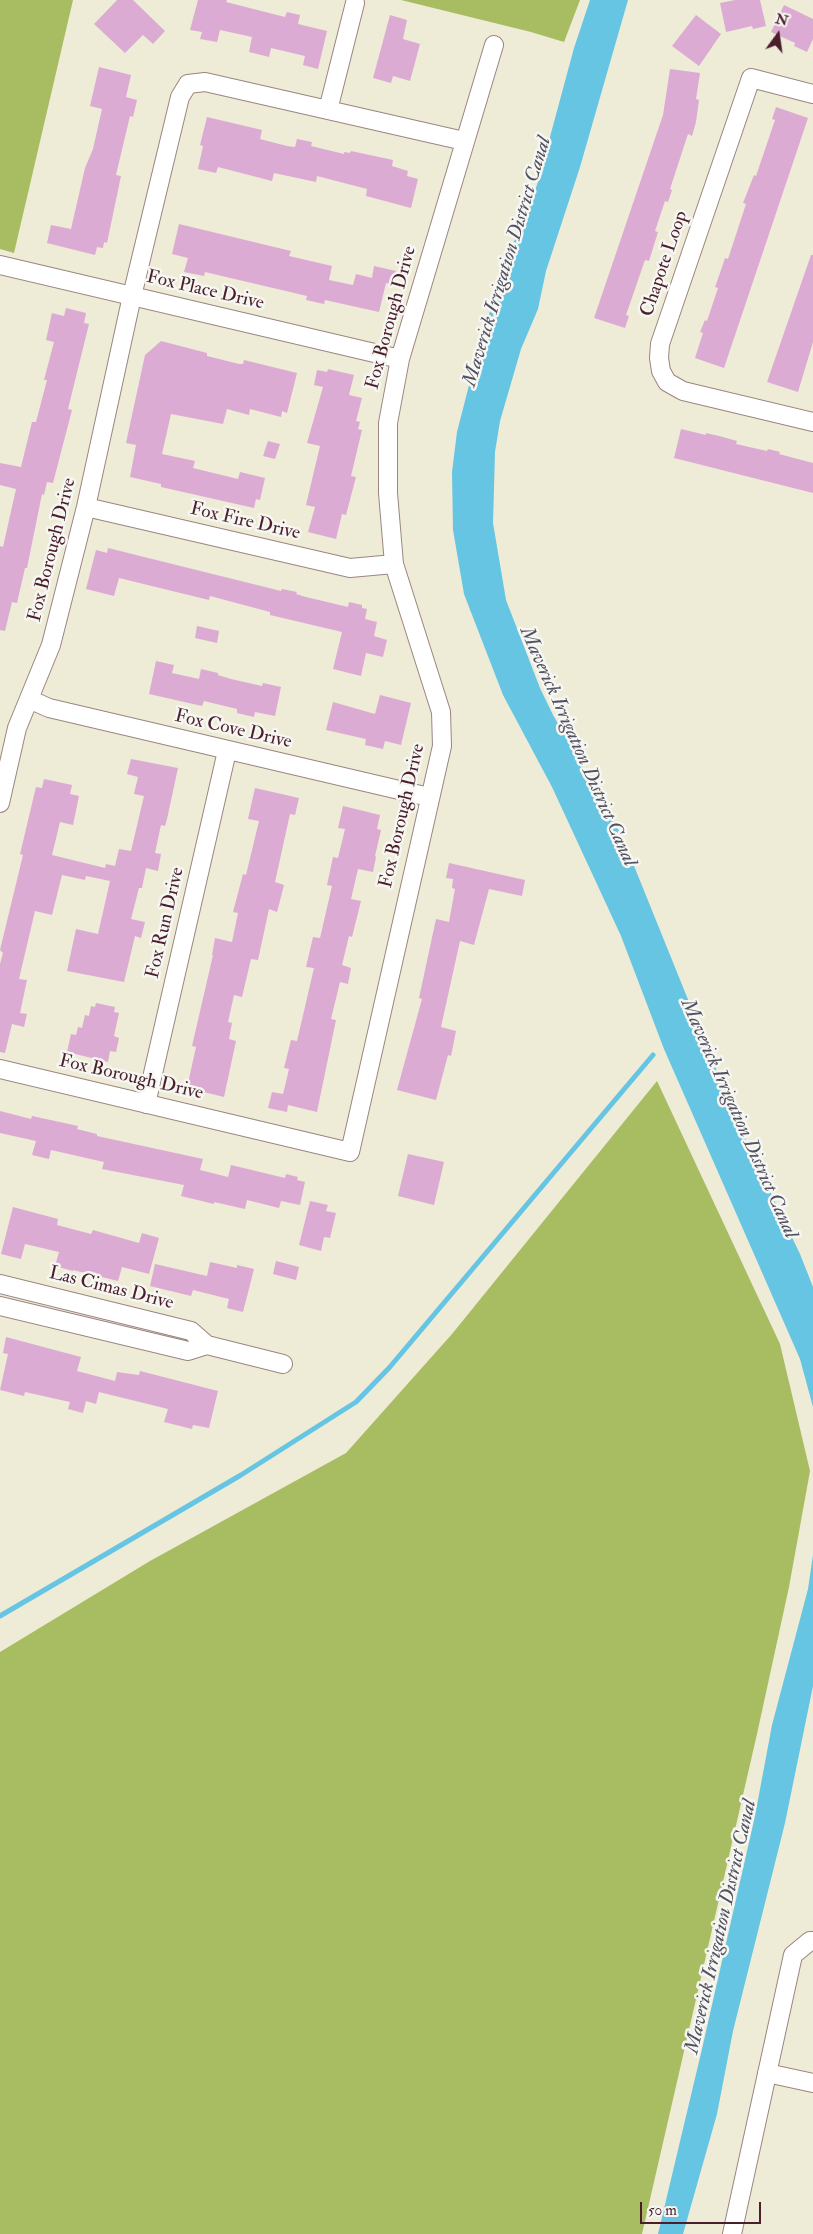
<!DOCTYPE html>
<style>
body{margin:0}
#map{position:relative;width:813px;height:2234px;overflow:hidden;background:#eeebd7;font-family:"IM FELL Double Pica",serif}
canvas{display:block}
.north{position:absolute;left:753px;top:10px;width:50px;height:50px;-webkit-text-stroke:4px #f6f6f2;paint-order:stroke;rotate:14deg;font-size:14px;font-weight:700;line-height:20px;text-align:center;color:#4a1f2b}
.north::after{content:'';display:block;margin:auto;width:18px;height:22px;background:#4a1f2b;clip-path:polygon(50% 0,100% 100%,50% 72%,0 100%)}
.scale{position:absolute;left:640px;top:2202px;width:121px;height:22px;box-sizing:border-box;border:2px solid #4a1f2b;border-top:0;padding-left:6px;font-size:15px;line-height:18px;white-space:nowrap;color:#4a1f2b;-webkit-text-stroke:4px #f6f6f2;paint-order:stroke}
</style>
<div id="map">
<canvas width="813" height="2234"></canvas>
<div class="north">N</div>
<div class="scale">50 m</div>
</div>
<script>
const c = document.querySelector('canvas').getContext('2d');
c.lineJoin = 'round';
function fill(path, color) { c.fillStyle = color; c.fill(path, 'evenodd'); }
const toPath = rows => new Path2D(rows.map(r => 'M' + r).join(''));
function trace(path, color, width, dash) { c.strokeStyle = color; c.lineWidth = width; c.lineCap = dash ? 'butt' : 'round'; c.setLineDash(dash || []); c.stroke(path); }
function write(font, color, halo, rows, align = 'center') {
  c.font = font + ' "IM FELL Double Pica",serif'; c.lineWidth = 5; c.setLineDash([]); c.textBaseline = 'middle'; c.strokeStyle = halo; c.fillStyle = color; for (const [text, x, y, turn = 0] of rows) {
    c.save(); c.translate(x, y); c.rotate((+turn || 0) * Math.PI / 180); c.textAlign = isNaN(turn) ? turn : align; if (halo) c.strokeText(text, 0, 0); c.fillText(text, 0, 0); c.restore();
  }
}
fill(toPath([
 [0,0,73,0,14,253,0,249],
 [401,0,580,0,564,42,531,32],
 [657,1081,780,1344,810,1471,789,1587,757,1734,642,2234,0,2234,0,1652,150,1561,346,1453,452,1334]
]), '#a8bd62');
fill(toPath([
 [590,0,628,0,580,167,546,271,538,309,521,349,500,421,495,452,493,523,506,600,540,688,553,715,613,818,626,846,733,1111,763,1177,800,1254,813,1287,813,1407,800,1359,664,1049,621,936,552,787,503,695,464,594,453,530,452,472,457,432,476,358,502,271,537,185,574,48],
 [813,1555,813,1686,785,1823,733,2031,717,2114,683,2234,658,2234,702,2049,755,1816,772,1725,808,1589]
]), '#65c5e3');
trace(toPath([
 [0,1616,241,1475,356,1402,389,1368,653,1055]
]), '#65c5e3', 5);
fill(toPath([
 [117,0,133,0,165,31,153,44,143,35,125,53,94,24],
 [198,0,227,0,226,2,285,17,287,12,300,15,298,24,327,31,318,69,303,65,305,56,271,48,269,57,249,52,252,37,220,30,217,42,200,39,202,32,190,30],
 [735,0,760,0,766,26,753,29,752,26,726,32,720,3],
 [784,5,813,19,813,39,807,52,794,46,795,43,771,32],
 [390,15,407,20,403,39,420,44,410,81,393,76,391,83,373,78],
 [696,15,721,34,699,66,672,46],
 [99,67,131,75,126,97,137,100,133,117,130,116,116,175,121,176,107,243,104,242,103,248,97,247,95,255,47,243,51,225,71,229,85,168,93,149,102,109,90,106],
 [670,69,700,73,696,99,699,100,696,122,692,136,688,134,670,189,672,190,668,202,665,201,655,231,658,232,649,261,645,260,636,286,626,315,629,316,625,328,594,318,663,115],
 [776,107,808,118,724,368,695,358,703,333,700,332,705,320,707,321,718,288,715,287,720,273,725,258,728,259,746,204,743,203,754,175,756,176,775,120,772,119],
 [207,117,262,130,260,139,287,146,295,147,297,139,312,142,311,146,344,154,344,152,350,153,351,151,393,160,392,166,408,171,407,176,418,179,411,208,366,196,367,189,317,176,316,182,274,173,272,181,218,167,216,173,198,169,203,146,200,145],
 [179,224,291,251,289,256,332,266,329,280,353,285,356,274,372,278,374,266,396,271,393,285,386,283,379,312,325,300,324,304,306,300,307,296,205,272,204,276,184,272,188,258,172,254],
 [811,255,813,255,813,342,798,392,767,382],
 [66,308,86,313,84,323,89,324,68,409,72,410,53,483,47,482,44,495,42,494,27,568,25,568,17,603,12,602,5,631,0,630,0,546,3,547,16,489,0,485,0,463,21,467,32,422,36,422,47,380,44,380,54,342,46,340,52,313,64,316],
 [161,341,207,353,207,356,239,364,243,364,244,360,297,373,287,413,282,411,281,417,250,409,249,415,227,409,223,424,171,414,162,454,195,461,193,468,238,479,240,472,265,478,260,500,256,499,254,508,161,487,161,484,130,477,136,445,126,443,145,355],
 [328,369,354,375,349,395,362,398,356,421,360,422,358,429,362,430,351,476,356,477,346,515,342,514,336,539,308,532,315,507,306,505,320,446,307,443,323,387,314,385,317,370,327,372],
 [681,429,706,435,706,433,719,436,737,441,736,444,767,451,768,449,780,452,779,454,813,463,813,493,674,458],
 [268,441,280,444,275,459,263,456],
 [108,548,281,591,282,589,297,592,296,594,306,597,348,607,349,602,362,605,362,608,367,609,365,619,377,622,374,636,387,640,383,657,366,653,361,676,333,669,342,632,270,615,270,612,210,596,209,600,119,578,114,596,86,589,96,550,107,553],
 [197,626,219,631,217,643,195,638],
 [156,661,174,665,172,673,199,679,201,669,218,673,218,675,231,679,262,686,263,683,281,687,275,716,255,712,254,717,237,713,237,709,204,701,202,706,149,694],
 [380,695,411,703,401,745,385,741,383,749,365,745,366,739,326,730,333,702,375,714],
 [131,759,178,768,167,819,165,826,161,825,155,853,161,854,158,871,146,868,142,888,139,888,131,919,145,922,141,938,135,936,124,982,67,971,76,929,98,934,110,881,86,876,85,880,62,875,52,915,35,911,19,979,27,980,20,1013,27,1014,24,1027,12,1024,5,1053,0,1052,0,964,3,953,0,950,23,855,20,854,36,787,42,788,44,779,72,785,70,794,79,796,73,825,60,822,52,855,105,868,106,864,115,866,119,849,131,851,144,796,134,794,138,777,127,774],
 [255,788,299,798,295,815,290,814,275,882,284,885,277,912,269,909,258,960,251,959,242,997,234,995,228,1022,232,1023,229,1039,236,1041,224,1097,187,1088,196,1047,192,1046,213,955,212,955,215,938,232,942,238,913,233,912,243,874,246,875,259,821,248,819],
 [343,806,380,815,377,829,381,830,375,856,376,857,373,872,358,869,351,899,361,901,352,937,349,936,342,965,351,968,348,984,340,982,331,1019,336,1020,317,1112,288,1105,287,1112,268,1108,272,1092,283,1094,289,1069,284,1068,291,1040,297,1041,314,968,306,967,313,937,320,938,332,886,327,885,333,857,338,858,345,829,338,828],
 [449,863,525,880,522,896,489,889,474,945,460,941,441,1027,456,1031,451,1056,448,1055,436,1100,397,1090,422,999,419,998,436,919,449,922,455,889,452,888,453,879,446,878],
 [96,1003,115,1007,114,1012,119,1013,114,1036,119,1038,116,1052,110,1051,108,1062,67,1052,71,1034,76,1035,78,1027,82,1028,85,1015,89,1016,91,1006,95,1007],
 [0,1111,31,1119,32,1116,78,1126,77,1129,97,1134,97,1136,203,1159,200,1170,228,1177,231,1165,285,1178,286,1174,298,1177,297,1180,305,1182,300,1205,281,1201,279,1208,247,1200,245,1209,214,1202,214,1204,181,1196,184,1185,102,1169,104,1162,51,1150,49,1159,32,1155,36,1141,0,1133],
 [408,1154,444,1162,434,1205,398,1196],
 [310,1201,328,1205,326,1211,336,1213,330,1238,324,1237,321,1251,299,1245],
 [13,1207,58,1219,57,1225,91,1234,93,1230,139,1243,142,1233,159,1238,149,1274,122,1267,118,1281,73,1270,73,1271,55,1266,59,1252,25,1244,21,1259,1,1254],
 [276,1261,299,1267,296,1280,273,1274],
 [210,1262,237,1268,237,1265,254,1269,243,1312,227,1308,229,1299,193,1290,191,1296,150,1286,155,1264,207,1276],
 [6,1337,81,1357,77,1371,115,1381,117,1372,139,1375,140,1371,218,1391,209,1428,193,1425,192,1429,164,1422,168,1409,99,1392,96,1404,86,1401,83,1413,68,1409,70,1402,25,1392,24,1396,0,1390,8,1354,3,1353]
]), '#dcabd4');
const minor = toPath([
 [813,94,751,78,660,344,659,358,661,371,667,382,683,391,813,422],
 [328,110,355,3],
 [0,265,400,359],
 [86,507,350,568,394,564],
 [29,699,49,708,429,797],
 [0,803,17,728,51,645,86,507,132,296,180,97,188,84,205,82,464,141],
 [0,1069,350,1152,442,746,441,712,394,564,388,493,388,423,400,359,494,45],
 [146,1104,227,751],
 [0,1284,191,1331,207,1345,283,1364],
 [0,1306,188,1351,207,1345],
 [767,2073,813,2083],
 [732,2234,793,1955,810,1941,813,1941]
]);
trace(minor, '#9c8581', 20);
trace(minor, '#fff', 18);
write('19px', '#4a1f2b', '#f6f6f2', [
 ["Chapote Loop",665,264,-71],
 ["Fox Place Drive",205,291,13],
 ["Fox Borough Drive",392,318,-75],
 ["Fox Fire Drive",245,522,13],
 ["Fox Borough Drive",53,550,-76],
 ["Fox Cove Drive",233,730,13],
 ["Fox Borough Drive",403,816,-77],
 ["Fox Run Drive",166,923,-77],
 ["Fox Borough Drive",131,1078,13],
 ["Las Cimas Drive",111,1289,14]
]);
write('italic 20px', '#525162', '#f6f6f2', [
 ["Maverick Irrigation District Canal",508,262,-73],
 ["Maverick Irrigation District Canal",577,747,66],
 ["Maverick Irrigation District Canal",738,1119,66],
 ["Maverick Irrigation District Canal",722,1927,-77]
]);
</script>
